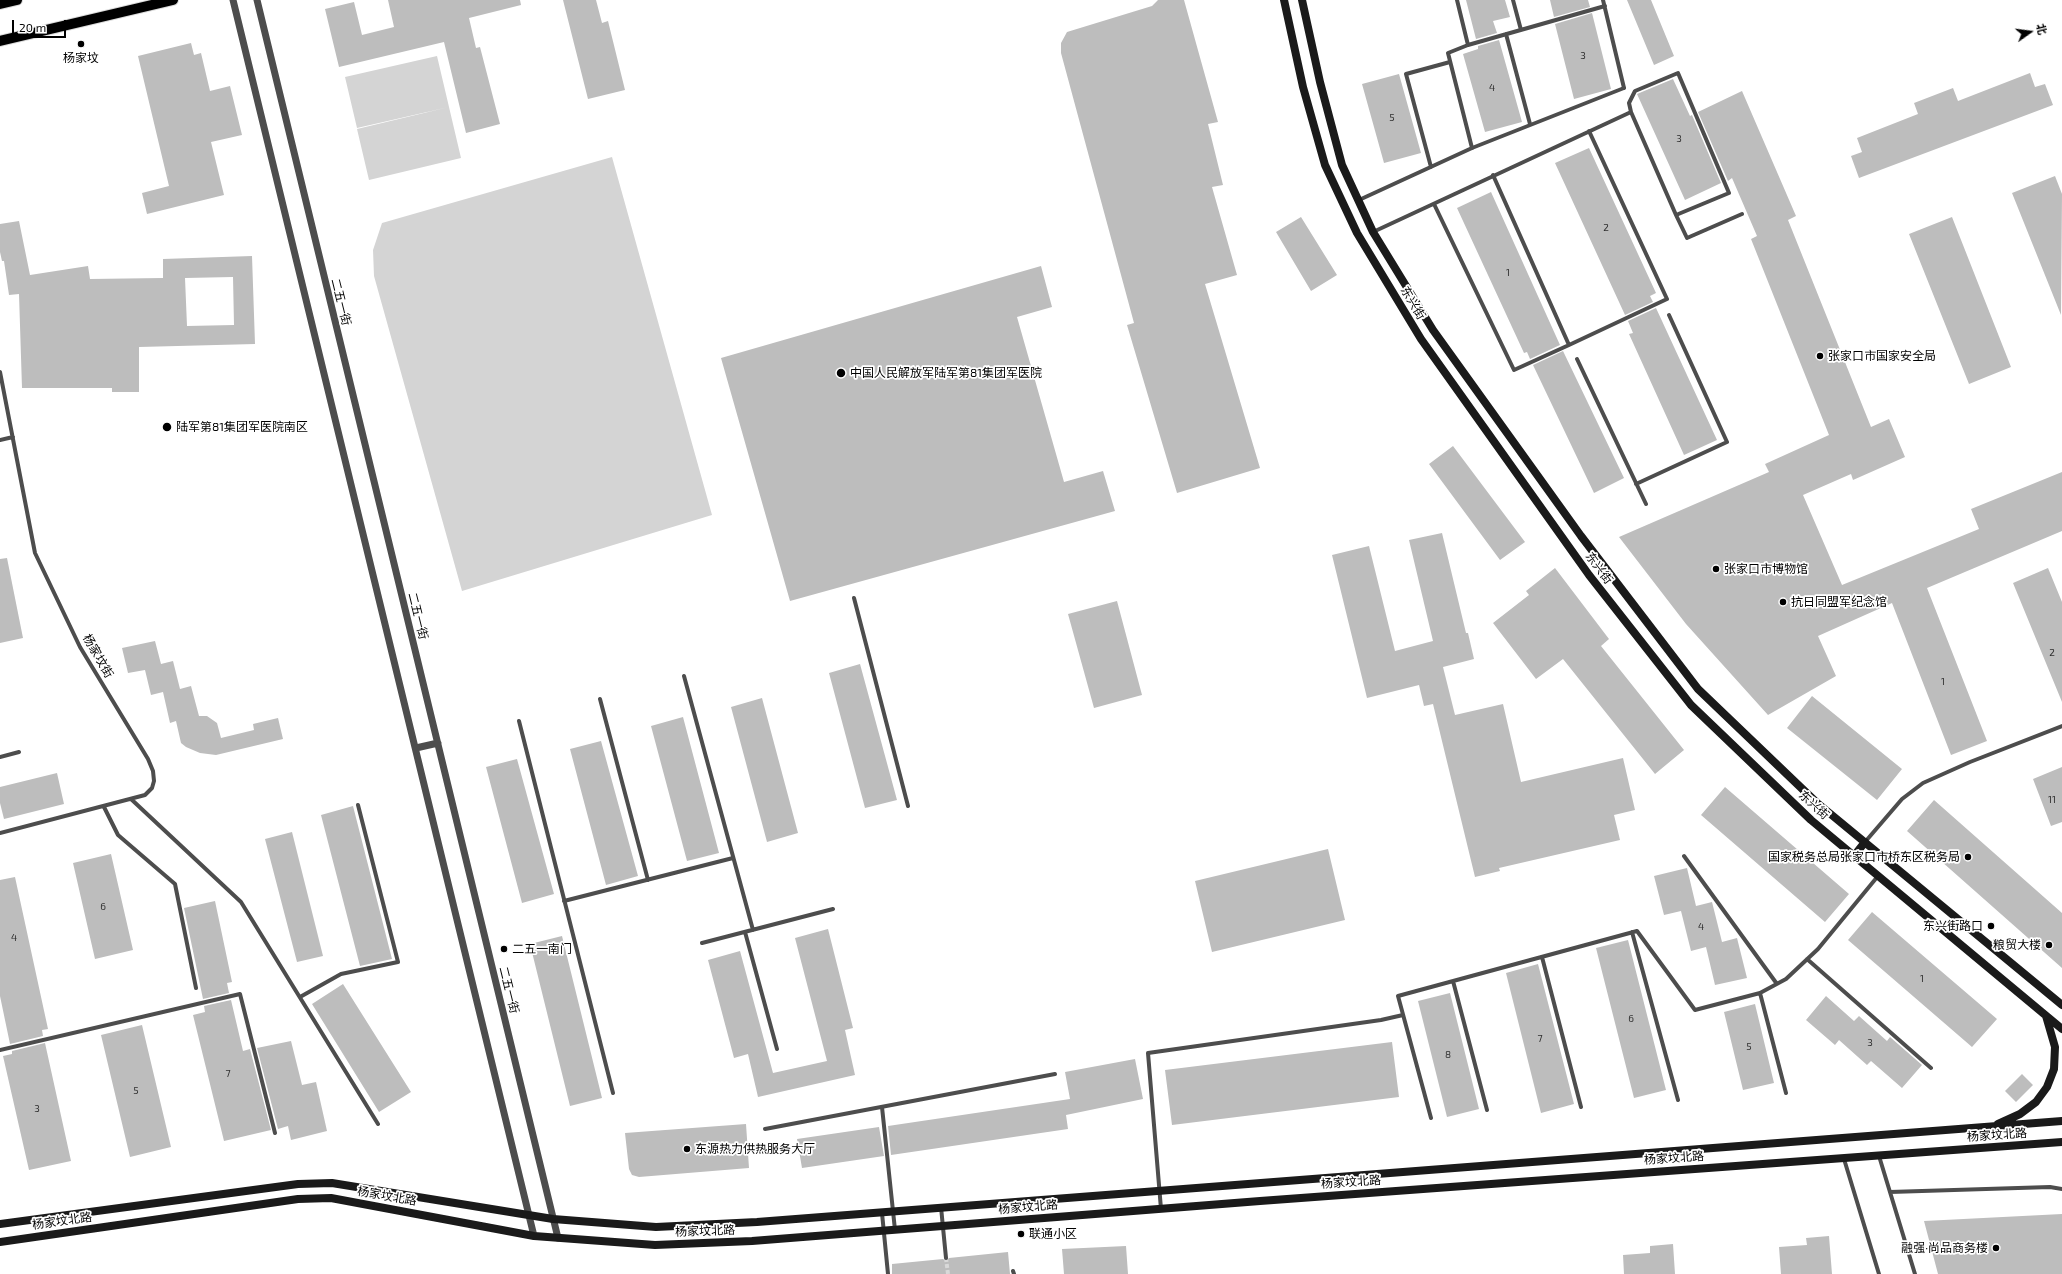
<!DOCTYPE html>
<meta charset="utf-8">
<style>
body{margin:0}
#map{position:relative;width:2062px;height:1274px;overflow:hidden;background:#fff;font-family:"Exo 2","Noto Sans SC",sans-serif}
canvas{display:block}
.north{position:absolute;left:2010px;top:12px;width:40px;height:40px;-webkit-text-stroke:3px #fff;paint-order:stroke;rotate:76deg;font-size:11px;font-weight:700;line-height:16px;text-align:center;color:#000}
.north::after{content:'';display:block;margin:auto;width:14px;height:18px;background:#000;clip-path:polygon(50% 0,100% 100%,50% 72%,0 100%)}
.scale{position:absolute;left:12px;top:20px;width:54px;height:18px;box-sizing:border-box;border:2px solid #000;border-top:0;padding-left:5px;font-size:12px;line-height:14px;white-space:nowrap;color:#000;-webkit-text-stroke:3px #fff;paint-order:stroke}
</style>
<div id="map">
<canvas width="2062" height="1274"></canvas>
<div class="north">北</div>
<div class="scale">20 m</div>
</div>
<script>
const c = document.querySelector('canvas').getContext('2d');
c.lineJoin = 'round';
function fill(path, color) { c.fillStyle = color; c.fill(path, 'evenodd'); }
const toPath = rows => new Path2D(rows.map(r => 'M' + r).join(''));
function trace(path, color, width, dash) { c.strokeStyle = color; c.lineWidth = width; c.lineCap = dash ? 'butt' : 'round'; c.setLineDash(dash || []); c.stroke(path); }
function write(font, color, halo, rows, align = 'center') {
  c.font = font + ' "Exo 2","Noto Sans SC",sans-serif'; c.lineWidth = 3.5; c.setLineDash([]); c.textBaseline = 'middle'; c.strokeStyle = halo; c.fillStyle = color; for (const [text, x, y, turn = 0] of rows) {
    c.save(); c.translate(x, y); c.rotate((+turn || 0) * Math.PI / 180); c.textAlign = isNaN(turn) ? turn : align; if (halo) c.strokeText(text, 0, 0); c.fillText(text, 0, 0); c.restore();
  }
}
fill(toPath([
 [437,56,449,107,357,128,345,77],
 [449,107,461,158,369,180,357,129],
 [612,157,712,515,462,591,374,276,373,250,382,223]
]), '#d4d4d4');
fill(toPath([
 [388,0,520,0,521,5,469,18,476,48,480,47,500,124,466,133,444,42,339,67,325,9,354,2,362,35,394,27],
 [563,0,596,0,602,23,608,21,625,90,588,99],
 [1158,0,1184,0,1218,122,1208,124,1223,185,1212,187,1237,275,1205,284,1260,468,1177,493,1127,325,1134,323,1061,53,1061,43,1067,32,1152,6],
 [1466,0,1505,0,1510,17,1493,21,1497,33,1476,39],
 [1550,0,1588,0,1590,7,1554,17],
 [1627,0,1651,0,1674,56,1654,65],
 [1592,13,1611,89,1574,99,1555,24],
 [1499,40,1522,122,1485,132,1463,54,1478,49,1478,46],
 [191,43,194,55,201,53,210,91,230,86,242,135,211,142,224,195,147,214,142,193,169,186,138,56],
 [2030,73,2035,87,2045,84,2053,105,1859,178,1851,156,1862,152,1857,138,1918,114,1914,103,1953,88,1958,101],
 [1399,74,1421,153,1384,163,1362,84],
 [1673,79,1690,116,1692,115,1721,183,1685,200,1637,94],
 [1742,91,1796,216,1788,220,1871,427,1889,419,1905,457,1853,480,1851,474,1803,495,1842,585,1979,529,1971,509,2062,472,2062,531,1927,588,1987,741,1951,755,1892,603,1818,636,1836,676,1768,715,1686,624,1619,537,1769,472,1765,464,1829,435,1751,239,1757,236,1732,178,1728,181,1698,112],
 [1589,148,1656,293,1650,296,1653,302,1625,315,1555,163],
 [2055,176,2062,194,2061,315,2012,193],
 [1491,192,1560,345,1530,359,1527,352,1524,353,1457,208],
 [1301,217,1337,275,1311,291,1276,232],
 [1952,217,2011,367,1969,384,1909,234],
 [19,221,30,275,88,266,90,279,163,278,163,259,252,256,255,344,139,347,139,392,112,392,112,388,22,388,19,294,9,295,4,261,2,261,0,252,0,224],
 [233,277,234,325,187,326,185,278],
 [1041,266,1052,307,1017,317,1064,482,1103,471,1115,511,790,601,721,358],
 [1656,308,1717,440,1684,455,1629,334,1633,333,1628,321],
 [1563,351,1624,478,1594,493,1533,365],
 [1453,446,1525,542,1500,560,1429,464],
 [1442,533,1466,633,1468,633,1474,659,1443,667,1455,715,1503,704,1521,782,1623,758,1635,810,1614,815,1620,840,1499,868,1500,871,1475,877,1433,704,1424,706,1419,685,1367,698,1332,555,1369,546,1395,651,1433,641,1409,540],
 [7,558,23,638,0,643,0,559],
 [1555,568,1609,639,1601,646,1684,750,1655,774,1563,659,1536,679,1493,623,1529,595,1526,591],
 [2048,568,2062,602,2062,702,2013,583],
 [1117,601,1142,695,1094,708,1068,614],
 [155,641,161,664,173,661,180,689,191,686,199,716,207,716,217,723,221,738,254,730,253,724,278,718,283,739,216,755,200,753,186,747,181,743,176,721,170,723,163,692,151,695,145,670,128,673,122,648],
 [860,664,897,800,865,808,829,673],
 [1812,696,1902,769,1877,800,1787,728],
 [762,698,798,833,767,842,731,707],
 [683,717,719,853,687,861,651,726],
 [601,741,638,876,606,885,570,749],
 [517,759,554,894,522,903,486,767],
 [2062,767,2062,822,2051,826,2033,779],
 [57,773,64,804,4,819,0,803,0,787],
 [1725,787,1849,894,1825,922,1701,815],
 [1934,800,2062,913,2062,968,1907,831],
 [353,806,392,959,360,966,321,815],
 [292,832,323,956,297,962,265,839],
 [1328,849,1345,920,1212,952,1195,881],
 [111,854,133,950,95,959,73,863],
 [1687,868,1696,906,1712,902,1722,942,1737,938,1747,978,1715,985,1706,947,1691,951,1681,911,1664,915,1654,876],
 [15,877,48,1029,42,1030,43,1036,10,1044,0,996,0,880],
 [215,901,232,982,227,983,229,993,203,999,184,908],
 [1872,912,1997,1019,1972,1047,1848,940],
 [828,929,853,1028,845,1030,855,1075,758,1097,748,1054,734,1058,708,960,740,951,773,1073,827,1061,795,938],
 [562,936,602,1098,570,1106,530,944],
 [1628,940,1666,1090,1634,1098,1596,948],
 [1538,964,1574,1104,1541,1113,1506,973],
 [343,984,411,1092,379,1112,312,1004],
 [1450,993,1479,1109,1447,1117,1418,1001],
 [1826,996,1854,1021,1859,1016,1887,1041,1890,1037,1922,1065,1902,1088,1871,1061,1867,1065,1839,1040,1835,1045,1806,1020],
 [231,1000,243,1051,250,1049,271,1130,224,1141,193,1015,205,1012,204,1006],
 [1755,1004,1774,1083,1743,1090,1724,1012],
 [142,1025,171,1147,130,1157,101,1035],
 [291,1041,302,1085,316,1082,327,1131,291,1140,288,1126,278,1129,257,1048],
 [1392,1042,1399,1097,1172,1125,1165,1070],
 [45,1043,71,1161,29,1170,3,1056,12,1054,12,1051],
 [1135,1059,1143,1099,1066,1115,1068,1129,891,1155,888,1126,1070,1099,1065,1072],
 [2022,1074,2033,1085,2016,1102,2005,1091],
 [746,1124,749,1168,639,1177,632,1175,629,1169,625,1133],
 [879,1127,884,1156,802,1168,797,1139],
 [2062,1214,2062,1274,1938,1274,1924,1221],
 [1829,1236,1832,1274,1781,1274,1779,1247,1807,1245,1806,1238],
 [1673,1244,1675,1274,1624,1274,1623,1255,1650,1253,1650,1246],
 [1126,1246,1128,1274,1064,1274,1062,1249],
 [1008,1252,1010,1274,892,1274,892,1264,943,1259,946,1261,949,1258]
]), '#bdbdbd');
trace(toPath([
 [946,1258,948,1274]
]), '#d9d9d9', 4, [4, 2]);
const primary = toPath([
 [0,4,17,0],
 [0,41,173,0]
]);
trace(primary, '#dbdbdb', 12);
trace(toPath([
 [1472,148,1624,88]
]), '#4d4d4d', 3.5);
trace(toPath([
 [1457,0,1468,45],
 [1513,0,1521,30],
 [1603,0,1624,88],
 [1506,34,1530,124],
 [1431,167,1406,74,1450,62],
 [1493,175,1569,345],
 [1359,200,1472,148,1448,53,1468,45,1605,6],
 [1434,204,1514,370,1569,345,1667,299,1589,131],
 [1676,215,1687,238,1742,214],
 [1373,232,1631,112,1676,215,1729,193,1678,73,1635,91,1629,103,1631,112],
 [1577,359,1646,504],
 [0,372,35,553,80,647,148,759,153,771,154,781,152,788,145,795,0,833],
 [0,440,13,437],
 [1636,484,1727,442,1669,315],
 [854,598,908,806],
 [684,676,753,930],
 [600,699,648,880],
 [519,721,613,1093],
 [0,757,19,752],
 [131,799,241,902,378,1124],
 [104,807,118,835,175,884,196,988],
 [1865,842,1902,799,1923,783,1970,762,2062,726],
 [1684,856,1777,984],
 [564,901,733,858],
 [745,932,777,1049],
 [1632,932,1678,1100],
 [702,943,833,909],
 [1542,957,1581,1107],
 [1807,959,1931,1068],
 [1453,981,1487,1110],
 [1760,993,1786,1093],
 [300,997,341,974,398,962,358,805],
 [0,1050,240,994,275,1133],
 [882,1107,895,1230],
 [1431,1118,1398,996,1637,931,1695,1010,1760,993,1786,979,1818,949,1878,876],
 [765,1129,1055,1074],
 [1879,1156,1915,1274],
 [1844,1159,1879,1274],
 [1890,1192,2050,1187,2062,1189],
 [941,1207,946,1258],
 [1161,1209,1148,1053,1381,1020,1403,1015],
 [882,1213,888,1274],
 [1013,1271,1014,1274]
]), '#4d4d4d', 4);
trace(toPath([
 [233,0,534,1236],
 [257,0,558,1238],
 [416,748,438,743]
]), '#4d4d4d', 7);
trace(toPath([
 [1284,0,1303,87,1325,165,1357,233,1421,339,1589,575,1691,705,1811,820,2062,1029],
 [1302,0,1320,82,1342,165,1373,232,1433,330,1581,536,1698,689,1816,802,2062,1005],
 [1854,856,1865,842],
 [1998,1124,2020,1114,2036,1102,2047,1087,2054,1069,2055,1047,2046,1016],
 [0,1224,298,1184,332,1183,553,1219,656,1227,757,1222,2062,1121],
 [0,1242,298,1199,331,1198,534,1236,655,1245,752,1241,1260,1201,2062,1142]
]), '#1a1a1a', 8);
trace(primary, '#000', 10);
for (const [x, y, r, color] of [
 [81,44,4,"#000"],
 [1820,356,4,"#000"],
 [841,373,5,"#000"],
 [167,427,5,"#000"],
 [1716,569,4,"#000"],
 [1783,602,4,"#000"],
 [1968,857,4,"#000"],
 [1991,926,4,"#000"],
 [2049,945,4,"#000"],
 [504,949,4,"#000"],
 [687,1149,4,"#000"],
 [1021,1234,4,"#000"],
 [1996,1248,4,"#000"]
]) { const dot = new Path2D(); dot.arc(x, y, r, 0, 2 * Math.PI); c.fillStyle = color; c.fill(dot); trace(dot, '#fff', 1.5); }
write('10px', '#2f2f2f', null, [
 ["3",1583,56],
 ["4",1492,88],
 ["5",1392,118],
 ["3",1679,139],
 ["2",1606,228],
 ["1",1508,273],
 ["2",2052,653],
 ["1",1943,682],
 ["11",2052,800],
 ["6",103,907],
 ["4",1701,927],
 ["4",14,938],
 ["1",1922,979],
 ["6",1631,1019],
 ["7",1540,1039],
 ["3",1870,1043],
 ["5",1749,1047],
 ["8",1448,1055],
 ["7",228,1074],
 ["5",136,1091],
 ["3",37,1109]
]);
write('12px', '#000', '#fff', [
 ["杨家坟",81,58,"center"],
 ["张家口市国家安全局",1828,356],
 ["中国人民解放军陆军第81集团军医院",850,373],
 ["陆军第81集团军医院南区",176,427],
 ["张家口市博物馆",1724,569],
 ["抗日同盟军纪念馆",1791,602],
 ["国家税务总局张家口市桥东区税务局",1960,857,"right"],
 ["东兴街路口",1983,926,"right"],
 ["粮贸大楼",2041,945,"right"],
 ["二五一南门",512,949],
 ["东源热力供热服务大厅",695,1149],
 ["联通小区",1029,1234],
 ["融强·尚品商务楼",1988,1248,"right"]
], 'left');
write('12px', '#000', '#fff', [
 ["二五一街",341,302,76],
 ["东兴街",1413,303,59],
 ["东兴街",1599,568,53],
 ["二五一街",418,616,76],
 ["杨家坟街",98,656,60],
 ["东兴街",1814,805,42],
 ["二五一街",509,990,76],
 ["杨家坟北路",1997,1135,-4],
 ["杨家坟北路",1674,1158,-4],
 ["杨家坟北路",1351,1182,-4],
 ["杨家坟北路",387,1196,10],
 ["杨家坟北路",1028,1207,-5],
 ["杨家坟北路",62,1221,-8],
 ["杨家坟北路",705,1231,-2]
]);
</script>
